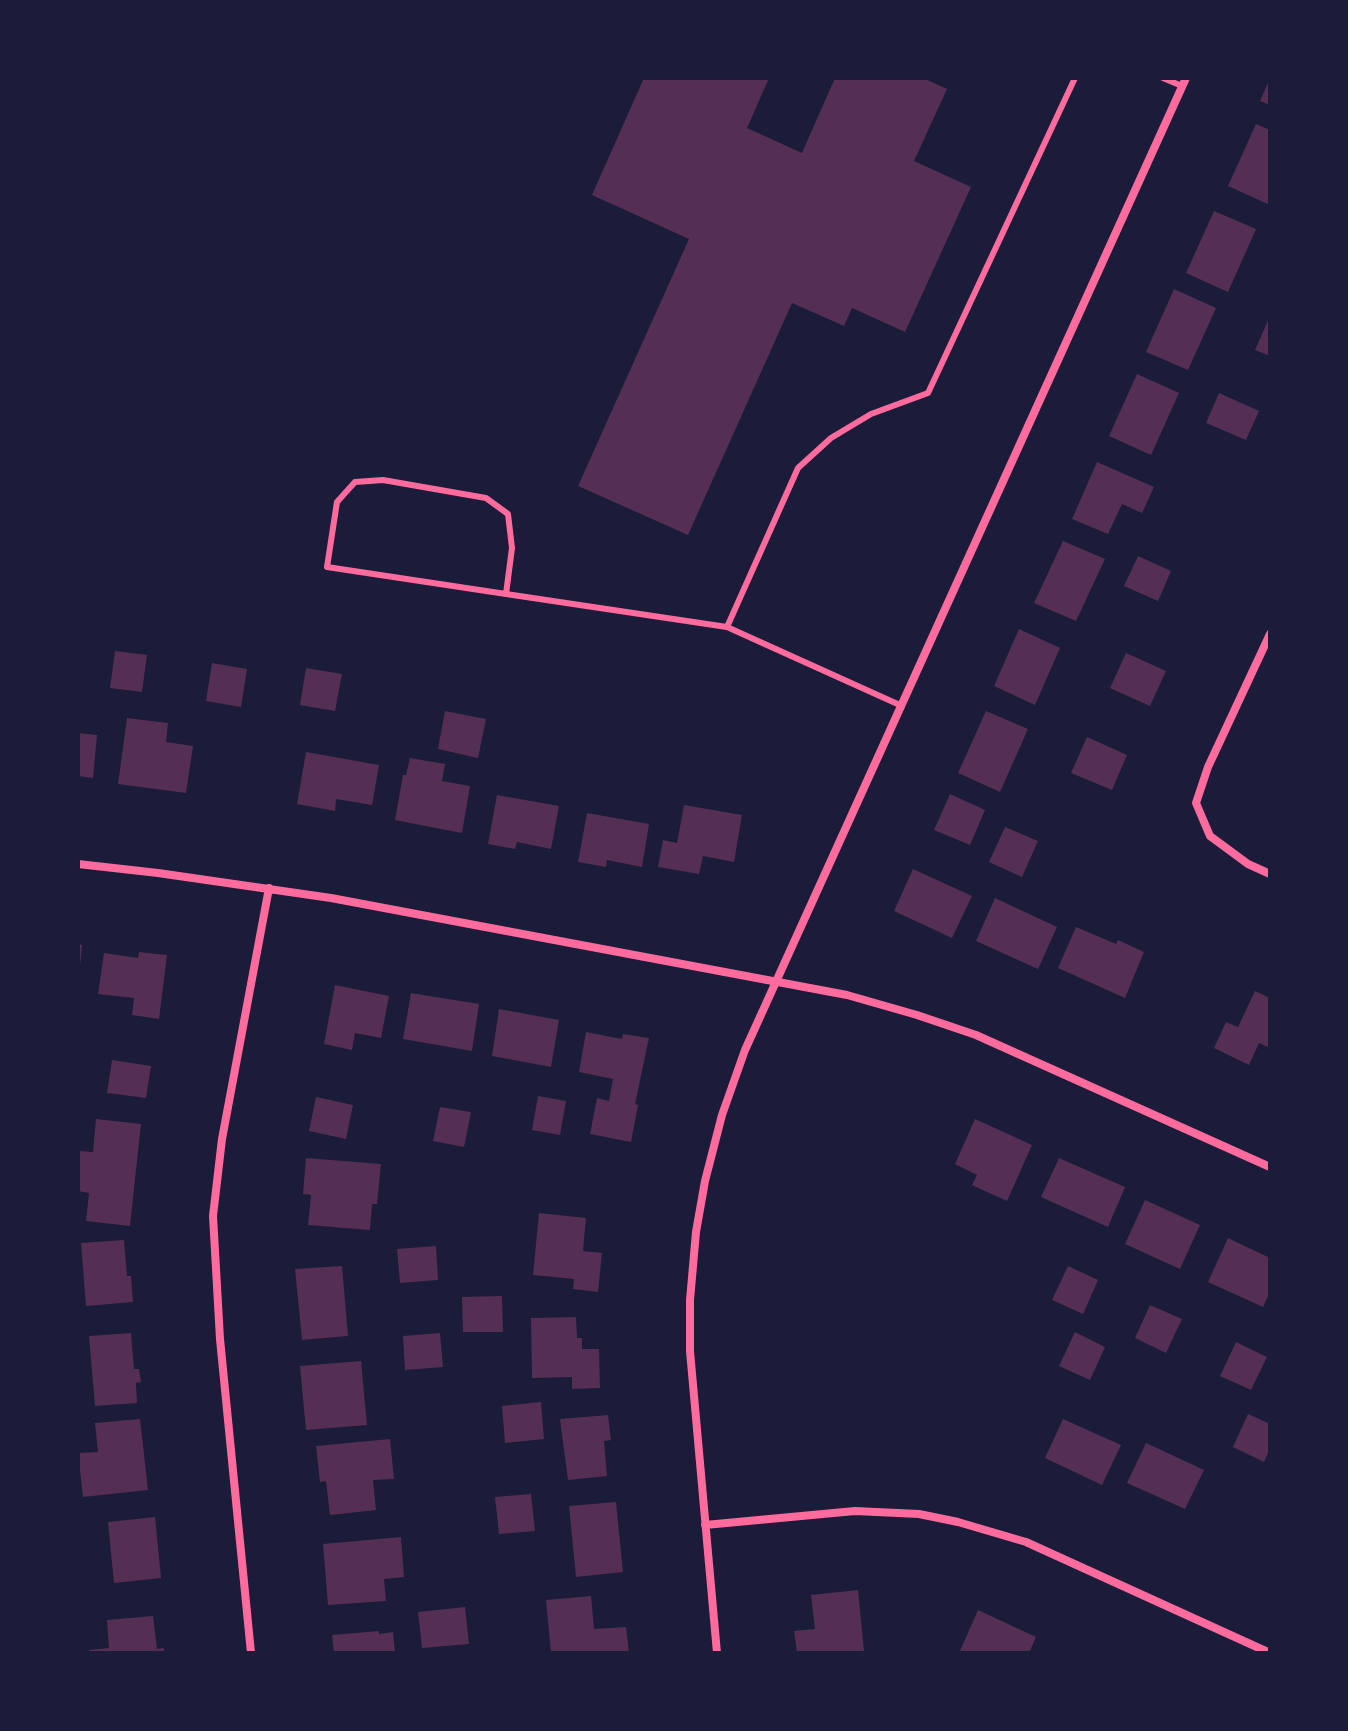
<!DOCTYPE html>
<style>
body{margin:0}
#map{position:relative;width:1348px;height:1731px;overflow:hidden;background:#1b1b3a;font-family:Literata,serif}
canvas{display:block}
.frame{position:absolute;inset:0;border:80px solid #1b1b3a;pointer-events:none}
</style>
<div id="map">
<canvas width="1348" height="1731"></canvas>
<div class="frame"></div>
</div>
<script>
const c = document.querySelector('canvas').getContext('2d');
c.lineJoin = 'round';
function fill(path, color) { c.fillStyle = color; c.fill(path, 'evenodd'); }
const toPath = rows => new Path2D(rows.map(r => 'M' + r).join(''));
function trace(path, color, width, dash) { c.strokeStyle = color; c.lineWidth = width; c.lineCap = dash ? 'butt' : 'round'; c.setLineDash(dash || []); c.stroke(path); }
fill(toPath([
 [644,78,769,78,747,128,802,153,835,78,923,78,947,89,914,161,971,187,905,332,852,308,844,326,792,303,688,535,578,486,689,239,592,195],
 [1270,78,1270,105,1260,101],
 [1256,124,1270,130,1270,205,1228,186],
 [1214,211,1256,229,1228,292,1186,273],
 [1174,289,1216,308,1188,370,1146,352],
 [1270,316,1270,356,1255,350],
 [1137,374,1179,393,1151,455,1109,436],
 [1219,393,1259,411,1246,440,1206,423],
 [1097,462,1154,487,1142,513,1122,504,1108,534,1072,519],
 [1063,541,1105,559,1076,621,1034,603],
 [1138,556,1171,571,1158,601,1124,586],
 [1019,629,1060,648,1035,705,994,686],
 [115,651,147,655,142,692,110,688],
 [1126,653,1166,671,1150,706,1110,688],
 [212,663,247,669,241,707,206,701],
 [306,668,342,674,335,711,300,705],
 [445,711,486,719,478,758,438,749],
 [986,711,1028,729,1000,792,958,773],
 [127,718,168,723,166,742,193,746,186,793,118,784],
 [78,733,97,735,93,778,78,776],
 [1087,737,1127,755,1112,790,1071,773],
 [306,752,379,765,372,805,336,799,335,811,297,804],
 [410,758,445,764,442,781,470,786,462,833,395,820,403,775,406,775],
 [950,794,985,810,970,845,934,830],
 [497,795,559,806,551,849,517,842,515,849,488,844],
 [684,805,742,815,734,862,703,856,699,874,658,867,663,840,677,843],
 [587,813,649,824,642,867,607,860,606,867,578,862],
 [1005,827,1038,841,1022,877,989,862],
 [913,869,972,896,952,938,894,911],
 [995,898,1057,927,1038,969,976,941],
 [1076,927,1116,944,1118,940,1144,952,1125,998,1058,968],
 [78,944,82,945,80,966,78,966],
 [139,952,167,955,159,1019,132,1015,134,998,98,994,104,953,138,958],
 [335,985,389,996,381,1038,355,1033,352,1050,324,1044],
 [1255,991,1270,998,1270,1048,1259,1043,1249,1065,1214,1048,1226,1022,1238,1027],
 [411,993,479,1004,472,1051,403,1039],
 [499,1009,559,1020,551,1067,492,1056],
 [586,1032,622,1039,623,1034,649,1038,635,1104,638,1105,631,1142,590,1134,597,1098,609,1101,613,1079,579,1072],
 [112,1060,151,1066,146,1098,107,1093],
 [538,1096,566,1101,560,1135,532,1130],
 [316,1097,353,1105,346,1139,309,1131],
 [440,1107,471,1112,464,1147,433,1141],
 [96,1119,141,1124,130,1226,86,1221,89,1193,78,1191,78,1151,93,1152],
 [975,1119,1032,1145,1007,1201,972,1185,977,1175,955,1164],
 [306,1158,381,1164,377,1204,372,1204,370,1230,308,1225,311,1195,303,1194],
 [1059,1158,1125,1187,1108,1227,1041,1197],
 [1145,1200,1200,1225,1180,1269,1125,1244],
 [539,1213,586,1218,583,1251,602,1253,598,1292,573,1289,574,1279,533,1275],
 [1228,1238,1270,1258,1270,1292,1263,1307,1208,1282],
 [124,1240,127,1276,131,1276,133,1302,86,1306,81,1243],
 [436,1246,438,1280,400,1283,397,1249],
 [342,1266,348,1336,302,1340,295,1269],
 [1068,1266,1098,1280,1083,1314,1052,1300],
 [502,1296,503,1332,463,1332,462,1297],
 [1150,1305,1182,1319,1166,1353,1135,1338],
 [576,1317,577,1338,582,1338,582,1349,599,1349,600,1388,572,1389,572,1377,532,1378,531,1318],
 [1075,1332,1105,1347,1090,1380,1059,1366],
 [131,1333,134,1369,139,1369,141,1382,136,1383,137,1403,95,1406,89,1336],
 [440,1333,443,1367,405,1370,403,1336],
 [1236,1342,1267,1357,1251,1390,1220,1376],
 [361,1361,367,1425,306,1430,300,1366],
 [541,1402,544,1439,505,1443,502,1406],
 [1248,1414,1270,1424,1270,1448,1264,1462,1233,1447],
 [608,1415,611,1440,604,1441,607,1476,568,1480,560,1419],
 [140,1419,148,1490,83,1497,78,1453,98,1452,95,1423],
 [1063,1419,1121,1445,1102,1485,1045,1458],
 [390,1439,394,1479,373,1480,376,1510,330,1515,326,1481,320,1482,316,1446],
 [1146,1443,1204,1470,1185,1509,1127,1483],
 [531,1494,535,1531,499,1534,495,1497],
 [616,1502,623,1572,576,1577,569,1506],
 [155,1517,161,1578,114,1583,108,1522],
 [401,1537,404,1577,384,1579,386,1601,328,1605,323,1544],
 [858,1590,864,1651,797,1653,794,1631,815,1629,811,1595],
 [591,1596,594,1629,626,1627,629,1653,551,1653,546,1600],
 [465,1607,469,1644,422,1648,418,1612],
 [978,1610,1036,1637,1029,1653,959,1653],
 [153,1616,157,1649,164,1648,164,1653,89,1653,89,1650,109,1648,107,1620],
 [379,1631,379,1634,393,1632,395,1653,334,1653,332,1635]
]), '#542f53');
trace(toPath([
 [1163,78,1182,86],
 [506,594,512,548,508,514,486,498,383,480,355,482,337,502,327,567,506,594,727,627],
 [902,706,727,627,798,468,831,438,871,414,928,393,1075,78]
]), '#ff6b9d', 6);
trace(toPath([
 [1270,634,1208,767,1196,803,1210,836,1248,864,1270,874],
 [78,864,158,873,331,898,847,995,917,1015,976,1035,1270,1167],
 [705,1525,855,1511,919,1514,958,1522,1026,1542,1270,1653],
 [251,1653,220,1339,213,1216,222,1139,269,888],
 [717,1653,690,1351,690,1300,696,1232,705,1181,722,1115,745,1050,1186,78]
]), '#ff6b9d', 8);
</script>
